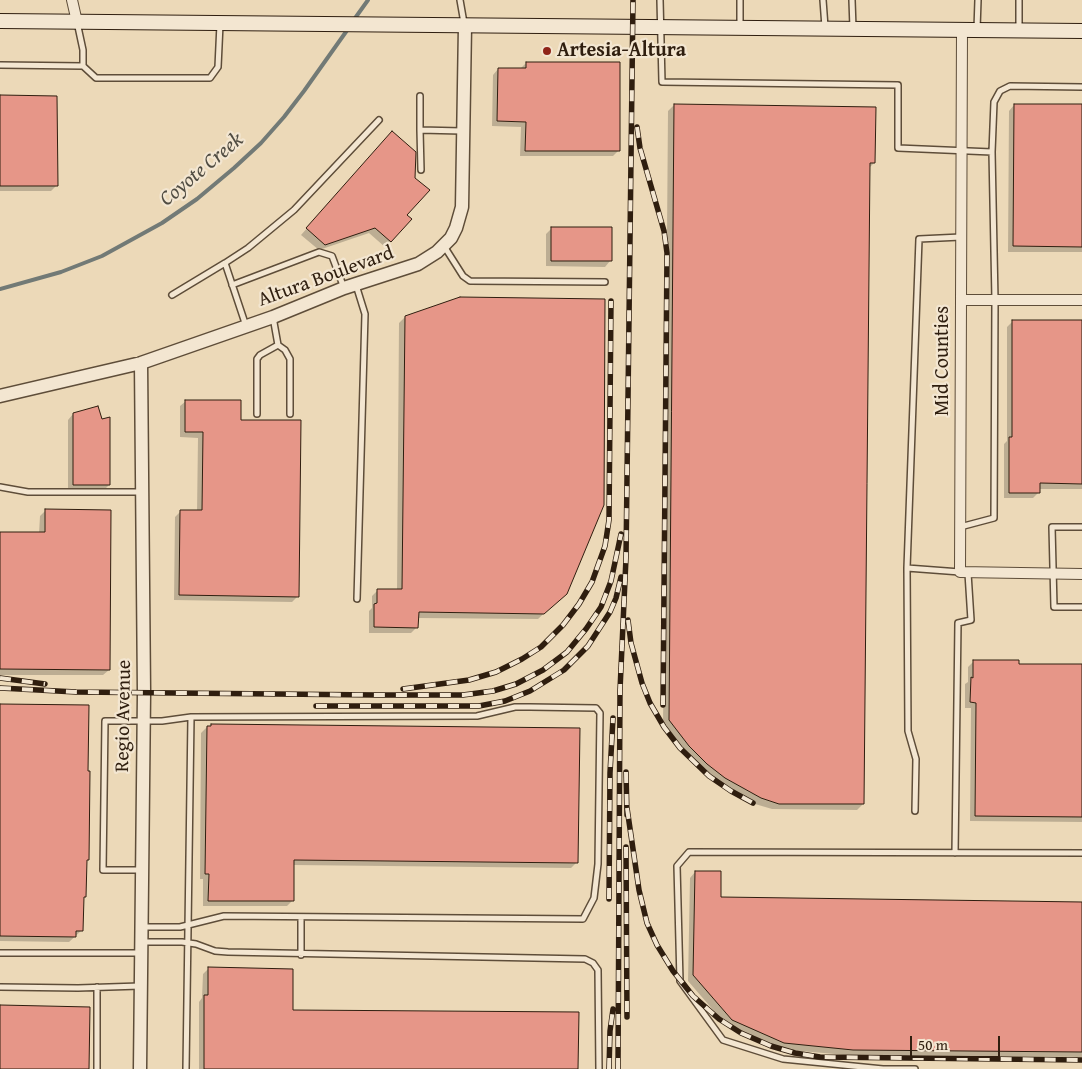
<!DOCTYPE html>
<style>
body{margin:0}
#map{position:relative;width:1082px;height:1069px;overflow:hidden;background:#ecd9b8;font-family:"Gentium Book Plus",serif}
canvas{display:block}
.scale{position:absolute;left:910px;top:1036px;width:90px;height:22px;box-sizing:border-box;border:2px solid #2f1e0f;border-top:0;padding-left:6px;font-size:15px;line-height:18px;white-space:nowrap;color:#2f1e0f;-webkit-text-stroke:4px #f3e6d1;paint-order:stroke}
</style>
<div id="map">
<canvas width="1082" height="1069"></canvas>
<div class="scale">50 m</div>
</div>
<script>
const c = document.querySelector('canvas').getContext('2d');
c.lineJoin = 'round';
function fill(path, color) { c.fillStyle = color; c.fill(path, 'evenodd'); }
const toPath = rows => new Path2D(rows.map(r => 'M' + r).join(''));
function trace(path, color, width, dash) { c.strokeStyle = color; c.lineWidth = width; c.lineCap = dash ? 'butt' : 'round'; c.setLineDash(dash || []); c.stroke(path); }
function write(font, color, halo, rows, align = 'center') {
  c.font = font + ' "Gentium Book Plus",serif'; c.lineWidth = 4.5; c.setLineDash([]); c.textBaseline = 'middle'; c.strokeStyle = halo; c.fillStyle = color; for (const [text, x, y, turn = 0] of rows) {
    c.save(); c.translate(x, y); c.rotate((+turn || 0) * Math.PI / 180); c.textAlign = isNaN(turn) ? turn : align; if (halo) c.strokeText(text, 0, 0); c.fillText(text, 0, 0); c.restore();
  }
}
fill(toPath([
 [526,63,618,151,613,156,520,156,521,127,492,126,493,75,498,69,521,68],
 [0,96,56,186,51,191,0,191],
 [674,105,874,163,869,168,863,804,857,810,772,809,755,804,719,784,702,769,684,752,663,726,668,111],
 [1014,105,1082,106,1082,252,1008,252,1009,111],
 [386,139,406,216,390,241,385,247,369,233,319,250,301,235],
 [552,228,610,261,605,267,546,266,546,234],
 [405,317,562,596,538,619,417,618,417,627,411,633,369,633,369,611,372,608,372,596,378,590,397,591,399,323],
 [1013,321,1082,321,1082,489,1038,489,1038,493,1033,498,1004,498,1004,444,1007,441,1007,327],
 [186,401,240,421,297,597,292,602,174,600,175,517,181,511,197,512,198,438,180,437,180,406],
 [73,414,109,485,103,491,68,490,68,420],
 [45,511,109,670,103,675,0,675,0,533,39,534,40,516],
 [974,661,1018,665,1082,665,1082,822,970,821,971,708,965,708,965,684,968,682,968,667],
 [0,705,85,862,82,930,69,942,0,941],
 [207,727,577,862,571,868,293,865,292,901,287,906,203,906,203,879,200,879,201,733],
 [695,872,720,898,1082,903,1082,1057,846,1055,778,1049,727,1026,688,981,690,878],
 [208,969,292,1011,577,1069,199,1069,199,1002,202,998,203,974]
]), '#0003');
trace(toPath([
 [353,21,368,0],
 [0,289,61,272,102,256,162,223,197,199,234,168,261,143,284,117,304,91,348,29]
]), '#727a76', 4);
const building = toPath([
 [526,62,620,62,620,151,525,151,526,122,497,121,498,68,526,68,526,62],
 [0,95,57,96,58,186,0,186,0,95],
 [674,104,876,107,875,163,870,163,864,804,779,804,761,798,725,778,707,764,689,746,669,720,674,104],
 [1014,104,1082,104,1082,247,1013,246,1014,104],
 [392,131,416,152,415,178,430,190,407,215,412,219,391,242,375,228,325,245,306,228,392,131],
 [551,227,612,227,612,261,551,261,551,227],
 [460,297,605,299,604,505,567,594,544,614,419,612,418,628,374,627,374,604,377,603,377,589,402,589,405,316,460,297],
 [1012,320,1082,320,1082,484,1040,483,1040,493,1009,493,1009,437,1012,437,1012,320],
 [185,400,241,400,241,420,301,420,299,597,179,595,180,510,202,510,203,432,185,432,185,400],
 [98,406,102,419,110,417,110,485,73,485,73,413,98,406],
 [45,509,111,510,110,670,0,669,0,532,45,532,45,509],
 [973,660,1019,660,1019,664,1082,664,1082,817,975,816,976,703,970,702,971,677,973,678,973,660],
 [0,704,89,705,88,771,90,771,89,860,87,860,86,897,84,897,83,931,76,931,76,937,0,936,0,704],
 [211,724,580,728,578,863,294,860,294,901,208,901,209,874,205,874,207,726,211,726,211,724],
 [695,871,721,871,721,897,1082,902,1082,1052,853,1050,784,1043,732,1020,693,975,695,871],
 [208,967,293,969,293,1010,579,1012,578,1069,204,1069,204,995,208,995,208,967],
 [0,1005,90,1007,89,1069,0,1069,0,1005]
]);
fill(building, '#e69688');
trace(building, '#2f1e0f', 1);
const service = toPath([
 [460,0,464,23],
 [660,0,662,82,898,85,898,148,992,152,994,102,1000,91,1010,86,1082,87],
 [740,0,740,27],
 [823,0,825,27],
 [852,0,853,28],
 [77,22,83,50,83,66],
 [977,29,978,0],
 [1019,29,1019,0],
 [0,65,83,66,96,78,210,78,218,67,220,24],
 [420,96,420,130,462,131],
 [420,130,421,170],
 [444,246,463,276,470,281,605,282],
 [232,285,319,252,332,256,344,288],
 [356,285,365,314,357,599],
 [172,295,225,263],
 [273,317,278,345,285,350,290,359,290,414],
 [246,326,225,263,248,248,294,210,379,120],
 [257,414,257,359,260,355,278,345],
 [0,487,28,492,142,492],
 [960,527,994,518,995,300,992,152],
 [1082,527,1052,527,1054,607,1082,607],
 [907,568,908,731,916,759,915,811],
 [960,572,907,568,919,239,961,237],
 [955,853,958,623,971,620,968,573],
 [141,870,103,870,105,721,162,721,191,717,477,716,515,707,530,707,596,708,600,713,598,864,594,898,583,919,224,916,180,927,142,927],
 [301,917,301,955],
 [141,942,182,942,196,944,215,951,228,952,585,959,593,963,598,970,599,1069],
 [0,953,140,953],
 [0,987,78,988,140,986],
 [97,1069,97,987],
 [186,1069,191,717],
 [915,1069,883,1069,783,1059,723,1040,680,981,677,866,689,852,1082,853]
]);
const minor = toPath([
 [72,0,77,22],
 [962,29,960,572,1082,574],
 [961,300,1082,300]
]);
const tertiary = toPath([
 [0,396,141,363,273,317,344,288,418,264,437,252,451,238,456,228,462,207,465,26],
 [140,1069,144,693,141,363]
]);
const secondary = toPath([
 [0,21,1082,31]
]);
trace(service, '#5e4d39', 8);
trace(minor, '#5e4d39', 12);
trace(tertiary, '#5e4d39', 15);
trace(secondary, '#2f1e0f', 16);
trace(service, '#f3e6d1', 5);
trace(minor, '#f3e6d1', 10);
trace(tertiary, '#f3e6d1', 12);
trace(secondary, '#f3e6d1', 14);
const rail = toPath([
 [637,127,640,148,664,231,667,253,663,705],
 [628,620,631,643,642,683,650,703,664,727,680,748,709,776,731,791,753,803],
 [0,678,45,684],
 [0,688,76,692,377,695,463,695,493,691,516,684,543,670,567,652,586,629,601,607,611,581,621,534],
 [403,689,469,680,496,672,522,659,541,647,563,625,579,604,592,582,605,546,609,520,611,301],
 [316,706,479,706,505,701,530,691,564,670,588,646,610,612,616,598,621,577],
 [626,772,627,815],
 [627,808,639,890,647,923,657,945,673,971,693,996,719,1019,741,1033,771,1046,795,1053,820,1057,1082,1060],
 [626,847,627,1017],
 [609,899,610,773,613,718],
 [609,1069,610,1031,613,1009],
 [618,1069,620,690,626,558,633,0]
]);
trace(rail, '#2f1e0f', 5.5);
trace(rail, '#f3e6d1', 4, [11]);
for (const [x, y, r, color] of [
 [547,51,5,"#8f2418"]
]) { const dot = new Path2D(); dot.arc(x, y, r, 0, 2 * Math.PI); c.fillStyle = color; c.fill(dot); trace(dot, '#f3e6d1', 2); }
write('bold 20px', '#2f1e0f', '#f3e6d1', [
 ["Artesia-Altura",557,51]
], 'left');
write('20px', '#2f1e0f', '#f3e6d1', [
 ["Altura Boulevard",326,277,-20],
 ["Mid Counties",943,361,-90],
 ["Regio Avenue",124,716,-89]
]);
write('italic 21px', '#504c42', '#f3e6d1', [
 ["Coyote Creek",202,170,-40]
]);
</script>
